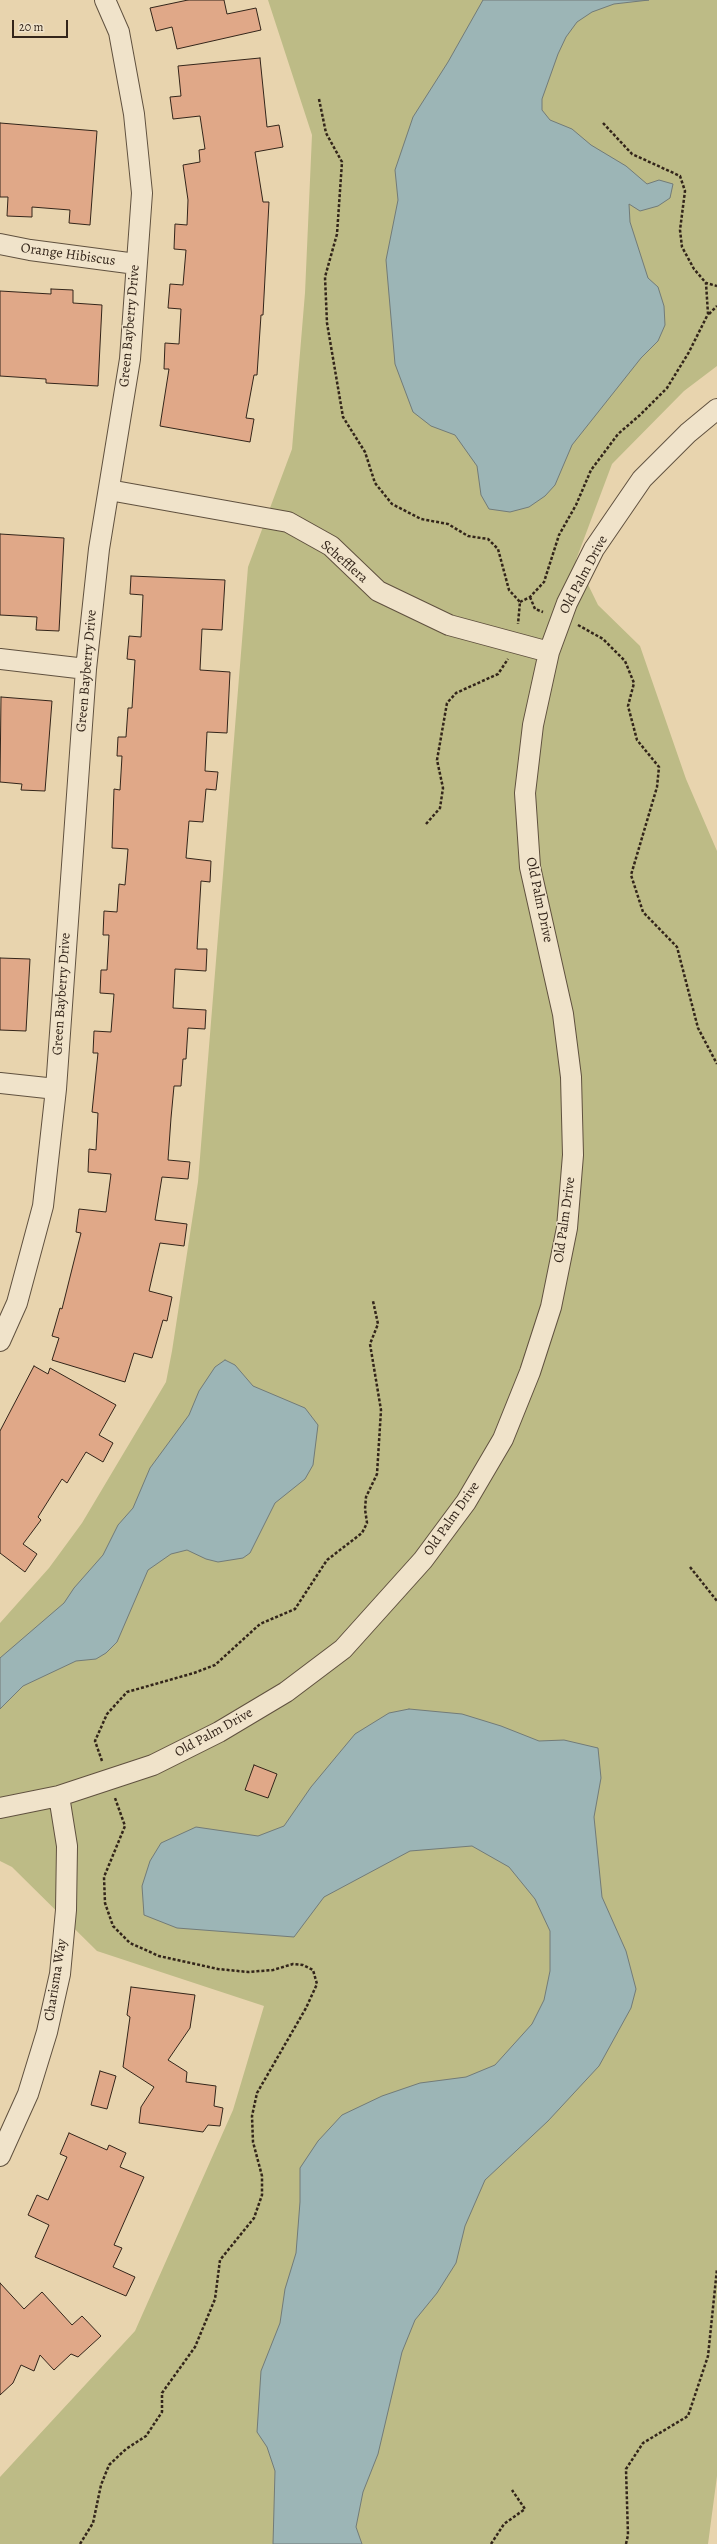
<!DOCTYPE html>
<style>
body{margin:0}
#map{position:relative;width:717px;height:2544px;overflow:hidden;background:#e8d4ae;font-family:Alegreya,serif}
canvas{display:block}
.scale{position:absolute;left:12px;top:20px;width:56px;height:18px;box-sizing:border-box;border:2px solid #33251a;border-top:0;padding-left:5px;font-size:12px;line-height:14px;white-space:nowrap;color:#33251a;-webkit-text-stroke:3px #f0e3ca;paint-order:stroke}
</style>
<div id="map">
<canvas width="717" height="2544"></canvas>
<div class="scale">20 m</div>
</div>
<script>
const c = document.querySelector('canvas').getContext('2d');
c.lineJoin = 'round';
function fill(path, color) { c.fillStyle = color; c.fill(path, 'evenodd'); }
const toPath = rows => new Path2D(rows.map(r => 'M' + r).join(''));
function trace(path, color, width, dash) { c.strokeStyle = color; c.lineWidth = width; c.lineCap = dash ? 'butt' : 'round'; c.setLineDash(dash || []); c.stroke(path); }
function write(font, color, halo, rows, align = 'center') {
  c.font = font + ' Alegreya,serif'; c.lineWidth = 3; c.setLineDash([]); c.textBaseline = 'middle'; c.strokeStyle = halo; c.fillStyle = color; for (const [text, x, y, turn = 0] of rows) {
    c.save(); c.translate(x, y); c.rotate((+turn || 0) * Math.PI / 180); c.textAlign = isNaN(turn) ? turn : align; if (halo) c.strokeText(text, 0, 0); c.fillText(text, 0, 0); c.restore();
  }
}
fill(toPath([
 [268,0,717,0,717,366,684,391,612,464,576,560,598,605,640,646,686,779,717,851,717,2476,708,2544,0,2544,0,2477,135,2331,233,2110,264,2006,97,1951,12,1867,0,1861,0,1623,49,1568,82,1523,166,1382,172,1351,198,1182,248,567,292,449,305,293,312,135]
]), '#bdbb86');
const water = toPath([
 [483,0,649,0,614,4,592,12,577,22,566,37,558,54,542,99,542,110,550,120,572,129,591,145,626,166,647,184,659,180,673,184,670,198,658,206,640,211,629,204,630,222,648,278,658,287,664,306,665,325,658,341,641,358,572,445,555,485,545,496,529,507,510,512,489,509,481,495,477,466,455,435,431,426,413,412,395,364,386,260,398,200,395,170,413,117,448,62,483,0],
 [225,1360,235,1365,253,1386,305,1408,318,1425,313,1465,305,1479,275,1503,250,1553,243,1558,218,1562,206,1559,187,1550,171,1554,148,1570,117,1642,106,1653,96,1659,76,1661,23,1686,0,1709,0,1658,64,1603,74,1588,103,1555,118,1525,133,1508,150,1468,189,1415,199,1391,215,1367,225,1360],
 [409,1709,462,1714,501,1726,539,1741,564,1740,598,1748,601,1778,594,1817,602,1897,626,1951,636,1989,631,2008,599,2066,548,2121,485,2180,465,2226,456,2263,437,2293,415,2320,402,2352,378,2454,363,2492,356,2527,362,2544,273,2544,275,2471,267,2447,257,2432,261,2371,280,2323,285,2289,296,2253,300,2202,300,2168,318,2141,342,2115,382,2096,420,2083,466,2077,495,2065,532,2024,544,2000,550,1971,550,1931,535,1899,509,1867,472,1846,410,1851,324,1897,294,1937,177,1928,144,1915,142,1886,150,1861,161,1843,196,1827,258,1836,284,1826,311,1787,355,1734,389,1713,409,1709]
]);
fill(water, '#9cb5b6');
trace(water, '#727b78', 1);
const building = toPath([
 [188,0,224,0,227,14,256,8,261,30,177,49,172,27,156,31,150,8,188,0],
 [260,58,267,127,279,125,283,147,255,152,263,202,269,202,263,315,261,315,257,375,254,375,246,418,254,419,250,442,160,426,169,369,164,369,165,343,179,344,181,309,168,308,170,284,183,285,186,250,174,249,175,224,187,225,188,200,183,165,200,162,199,150,205,149,200,116,173,119,170,97,181,96,178,66,260,58],
 [0,123,97,131,90,225,69,223,70,210,32,207,32,217,7,216,8,197,0,197,0,123],
 [51,289,73,290,73,303,102,305,98,386,46,383,46,379,0,376,0,291,51,294,51,289],
 [0,534,64,538,59,631,36,630,37,617,0,615,0,534],
 [131,576,225,580,222,630,202,629,200,670,230,672,227,733,207,732,205,771,218,772,216,790,206,789,203,822,189,821,186,858,211,861,210,882,201,881,197,949,207,949,206,971,175,969,173,1008,206,1010,205,1029,188,1028,186,1059,183,1059,181,1086,174,1086,171,1118,168,1160,190,1162,188,1179,162,1177,155,1220,187,1224,184,1246,160,1243,149,1291,172,1297,167,1321,163,1320,152,1358,134,1353,125,1382,52,1360,59,1338,52,1336,60,1308,62,1309,81,1233,76,1232,79,1209,106,1212,111,1174,88,1172,89,1149,96,1150,98,1113,92,1112,98,1053,93,1053,94,1031,111,1032,114,994,100,993,101,970,107,970,109,935,103,935,104,911,117,912,119,884,125,885,128,849,112,848,114,789,120,790,122,756,117,756,118,737,126,737,128,708,132,708,135,660,127,659,129,636,141,637,143,595,130,594,131,576],
 [1,697,52,701,45,791,21,790,22,784,0,782,1,697],
 [0,958,30,959,26,1031,0,1030,0,958],
 [34,1366,48,1374,50,1368,116,1405,99,1435,113,1443,103,1462,86,1452,67,1483,62,1479,38,1517,41,1520,23,1544,37,1554,25,1572,0,1553,0,1431,34,1366],
 [254,1765,277,1774,268,1798,245,1790,254,1765],
 [131,1987,195,1995,190,2028,168,2060,187,2072,186,2082,216,2086,214,2106,223,2108,220,2126,208,2125,203,2132,139,2123,141,2107,154,2087,123,2067,130,2017,127,2015,131,1987],
 [100,2071,116,2076,107,2109,91,2105,100,2071],
 [69,2133,107,2150,109,2145,126,2153,120,2167,144,2177,114,2245,122,2248,113,2267,135,2277,126,2296,35,2257,49,2225,28,2215,37,2195,48,2200,67,2157,60,2154,69,2133],
 [0,2283,24,2309,42,2292,72,2325,82,2316,101,2336,78,2357,71,2354,54,2370,40,2355,34,2371,21,2365,13,2383,0,2395,0,2283]
]);
fill(building, '#e0a888');
trace(building, '#33251a', 1);
const minor = toPath([
 [0,244,30,250,136,264],
 [109,490,288,522,331,546,378,591,449,625,549,652],
 [0,659,86,669],
 [0,1083,56,1089],
 [0,1341,17,1303,43,1206,56,1089,86,669,99,549,130,359,142,193,134,114,119,32,105,0],
 [0,1808,59,1796,153,1765,219,1732,286,1692,343,1649,423,1560,466,1502,503,1439,530,1372,551,1307,567,1228,573,1155,571,1077,563,1014,530,867,525,793,533,725,549,652,567,603,594,549,642,479,688,433,717,409],
 [0,2156,28,2094,47,2032,60,1974,66,1910,67,1846,59,1796]
]);
trace(minor, '#60513f', 22);
trace(toPath([
 [319,99,326,133,342,162,337,234,325,277,327,323,343,417,365,452,375,483,392,504,421,519,448,524,468,536,488,539,498,549,509,590,520,602,518,624],
 [603,123,632,154,680,176,685,191,680,230,682,247,694,269,706,283,717,286],
 [709,314,717,306],
 [530,597,535,609,543,612],
 [520,602,530,597,544,582,559,535,576,505,591,470,618,434,640,415,667,388,689,352,708,314,706,283],
 [578,625,603,639,625,661,634,683,628,706,637,740,659,767,657,787,631,875,643,912,677,947,698,1028,717,1064],
 [426,824,440,808,443,788,437,760,447,703,456,693,498,674,508,659],
 [690,1567,717,1601],
 [102,1761,95,1741,107,1714,127,1692,194,1673,215,1665,260,1624,295,1609,327,1560,362,1533,367,1523,365,1509,366,1497,377,1474,381,1410,370,1344,378,1324,373,1301],
 [80,2544,93,2523,101,2485,109,2465,126,2449,146,2436,162,2412,162,2393,195,2347,215,2299,220,2260,254,2218,262,2195,262,2176,253,2142,252,2116,257,2093,306,2008,317,1984,313,1970,303,1965,293,1964,273,1970,248,1972,218,1969,159,1956,130,1943,113,1926,105,1903,104,1877,125,1826,115,1798],
 [491,2544,504,2524,525,2509,512,2490],
 [626,2544,628,2535,626,2469,643,2443,688,2416,708,2356,717,2269]
]), '#33251a', 2.5, [3, 2]);
trace(minor, '#f0e3ca', 20);
write('14px', '#33251a', '#f0e3ca', [
 ["Orange Hibiscus",68,255,8],
 ["Green Bayberry Drive",130,326,-85],
 ["Schefflera",344,562,41],
 ["Old Palm Drive",584,575,-62],
 ["Green Bayberry Drive",87,671,-85],
 ["Old Palm Drive",539,900,78],
 ["Green Bayberry Drive",62,994,-86],
 ["Old Palm Drive",565,1220,-82],
 ["Old Palm Drive",452,1519,-55],
 ["Old Palm Drive",214,1733,-29],
 ["Charisma Way",56,1980,-81]
]);
</script>
